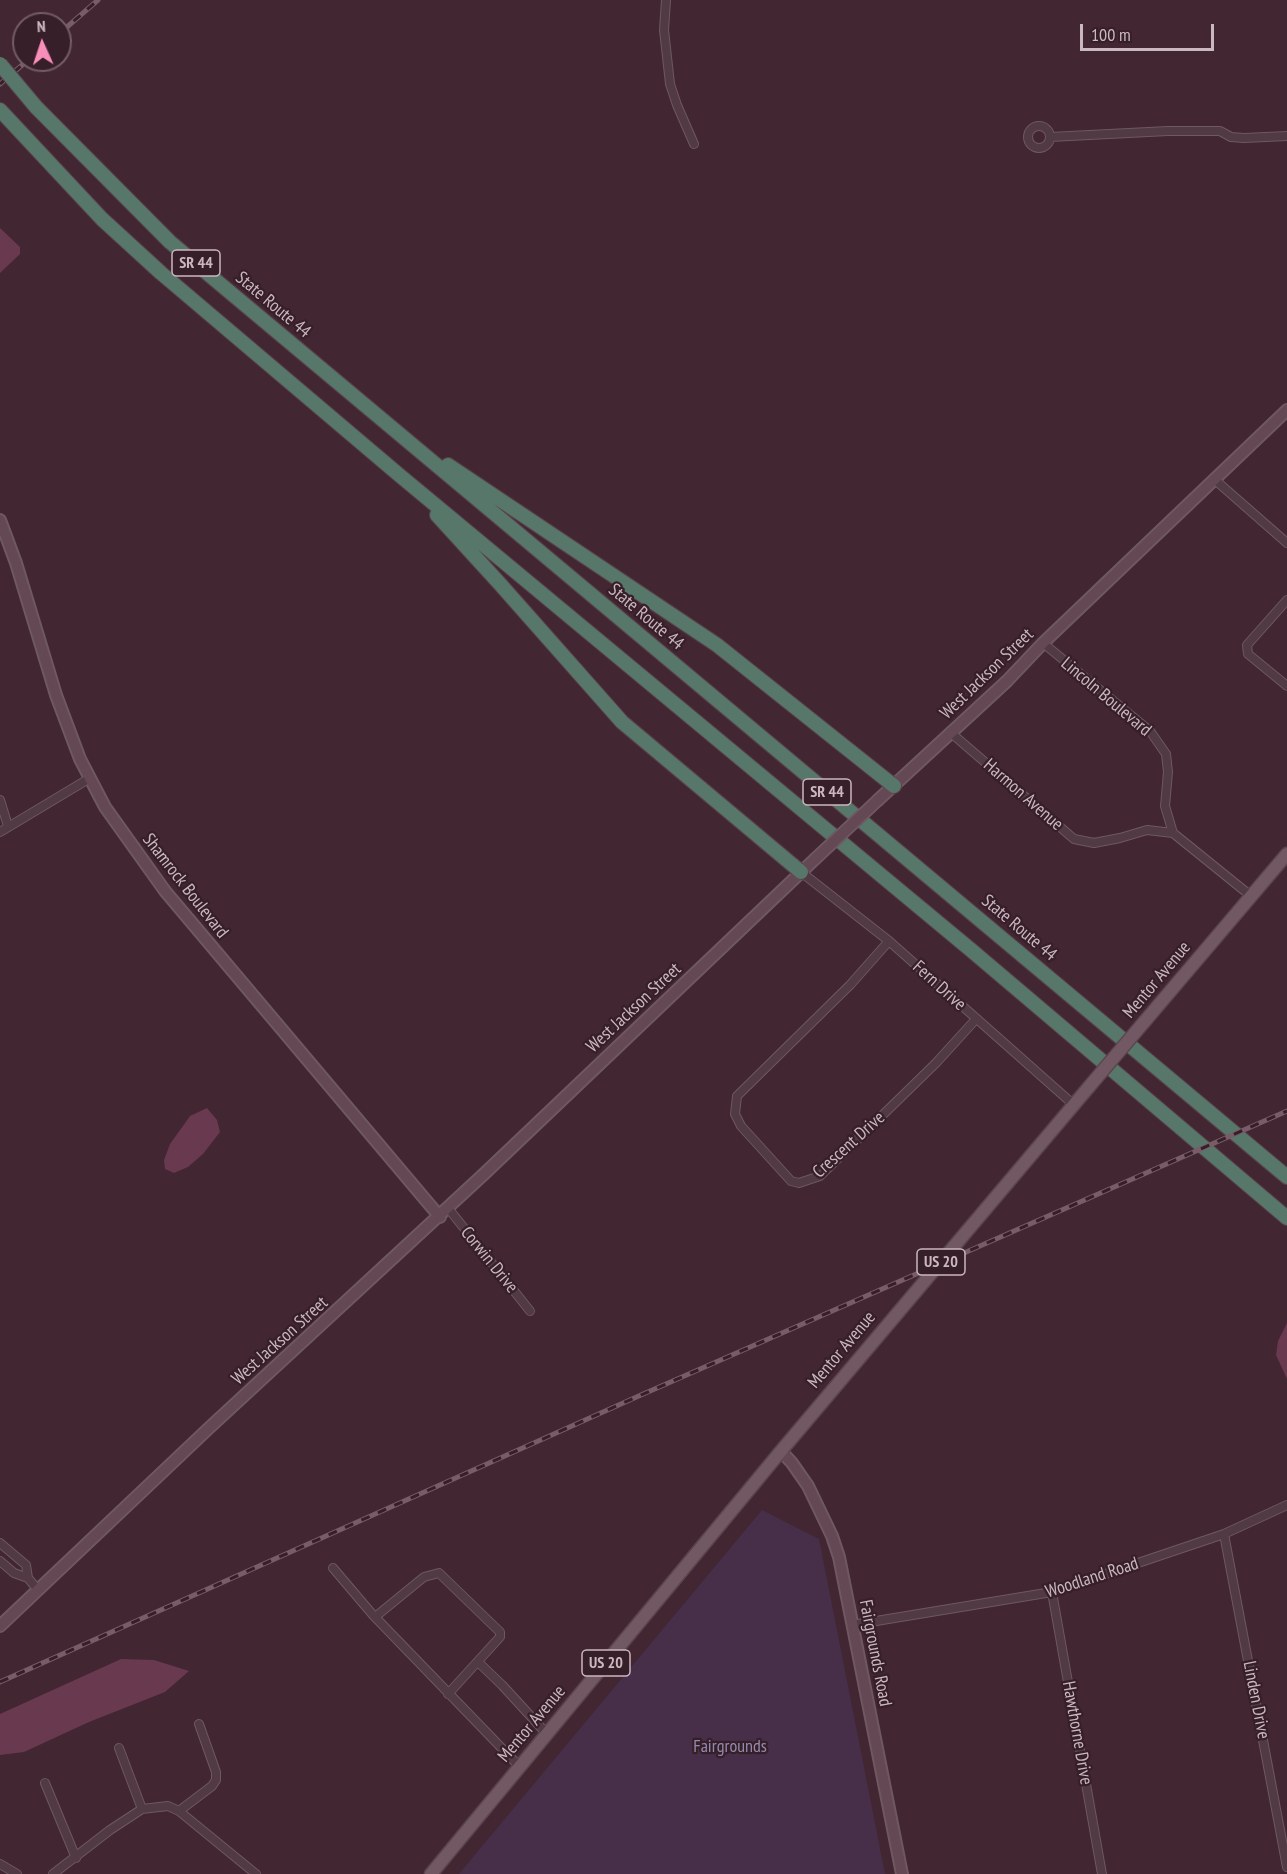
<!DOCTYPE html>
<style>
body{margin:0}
#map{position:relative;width:1287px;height:1874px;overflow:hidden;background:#422632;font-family:"PT Sans Narrow",sans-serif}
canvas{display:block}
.north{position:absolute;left:12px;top:12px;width:60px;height:60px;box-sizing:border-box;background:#371f29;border:2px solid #725c65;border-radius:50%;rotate:357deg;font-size:16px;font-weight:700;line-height:24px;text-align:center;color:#cbb7bf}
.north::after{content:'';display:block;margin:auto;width:21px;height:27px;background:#f98ebb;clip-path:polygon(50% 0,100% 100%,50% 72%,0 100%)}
.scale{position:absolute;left:1080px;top:24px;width:134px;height:27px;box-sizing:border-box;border:3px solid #cbb7bf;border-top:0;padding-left:8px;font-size:18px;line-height:21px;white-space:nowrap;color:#cbb7bf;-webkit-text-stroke:4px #371f29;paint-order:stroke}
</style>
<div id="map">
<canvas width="1287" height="1874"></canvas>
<div class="north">N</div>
<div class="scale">100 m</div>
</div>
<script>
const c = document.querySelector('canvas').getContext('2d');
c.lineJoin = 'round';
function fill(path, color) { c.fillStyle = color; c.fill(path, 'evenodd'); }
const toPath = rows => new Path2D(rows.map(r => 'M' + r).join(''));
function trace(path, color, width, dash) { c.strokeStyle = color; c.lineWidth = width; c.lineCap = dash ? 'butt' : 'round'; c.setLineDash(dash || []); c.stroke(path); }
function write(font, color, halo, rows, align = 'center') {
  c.font = font + ' "PT Sans Narrow",sans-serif'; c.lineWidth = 4.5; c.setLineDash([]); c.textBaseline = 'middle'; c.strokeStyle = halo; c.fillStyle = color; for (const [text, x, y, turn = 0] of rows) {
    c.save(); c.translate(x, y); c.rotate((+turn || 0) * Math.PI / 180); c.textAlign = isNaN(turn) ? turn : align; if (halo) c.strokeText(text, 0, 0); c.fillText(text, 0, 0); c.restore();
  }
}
fill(toPath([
 [762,1510,819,1539,885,1874,459,1874]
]), '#482f49');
fill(toPath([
 [0,228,20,247,20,254,0,273],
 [207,1108,217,1120,220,1132,203,1154,188,1167,174,1173,165,1169,164,1160,170,1144,190,1116],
 [1287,1323,1287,1379,1276,1355,1278,1341],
 [121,1659,154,1660,189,1671,165,1692,89,1722,24,1752,0,1755,0,1714]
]), '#69394f');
const street = toPath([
 [666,0,664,30,670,84,677,105,694,144],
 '1028 137a11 11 0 1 1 22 0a11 11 0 1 1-22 0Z',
 [1050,137,1168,131,1220,131,1231,137,1244,138,1287,136],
 [1214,479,1287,543],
 [1287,600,1247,645,1248,654,1287,686],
 [1043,643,1150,731,1166,754,1168,772,1165,806,1173,833,1251,896],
 [950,732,1074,839,1094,843,1120,838,1147,830,1173,833],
 [0,800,8,826],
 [0,832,90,778],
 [801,872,889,941,1074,1105],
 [889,941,850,985,737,1096,735,1114,741,1126,791,1181,799,1183,820,1176,936,1063,976,1019],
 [448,1208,530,1311],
 [1224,1534,1287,1867],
 [0,1543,26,1565,28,1578],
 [0,1561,14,1573,28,1578,38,1590],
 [333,1568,373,1615,520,1767],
 [1052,1592,1102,1874],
 [375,1617,424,1577,439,1573,500,1632,500,1637,448,1694],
 [852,1625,1052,1592,1224,1534,1287,1505],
 [478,1662,502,1685,547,1734],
 [119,1748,142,1809],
 [45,1783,76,1858],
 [179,1811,256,1874],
 [0,1864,17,1874],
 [53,1874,110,1830,142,1809,168,1806,179,1811,212,1786,216,1780,216,1772,199,1724]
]);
const secondary = toPath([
 [0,520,16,563,56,695,80,759,105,807,165,891,440,1217],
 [878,800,1007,681,1043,643,1287,410],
 [781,1451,792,1463,808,1486,832,1536,839,1557,902,1874],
 [0,1626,209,1428,484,1174,815,859]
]);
const primary = toPath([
 [1145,1021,1287,854],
 [431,1874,781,1451,1088,1088]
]);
const highway = toPath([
 [36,107,170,242,1287,1177],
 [0,110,102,219,161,273,398,474,971,950,1287,1218],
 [448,465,717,645,894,786],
 [437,515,500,584,622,722,801,872]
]);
trace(street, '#6e5862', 10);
trace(secondary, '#6e5862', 14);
trace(primary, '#5a444d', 15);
trace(highway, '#59424c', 16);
trace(street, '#513a44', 8);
trace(secondary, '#644853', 10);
trace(primary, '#715863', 12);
trace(highway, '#57776a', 14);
const rail = toPath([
 [60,33,98,0],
 [0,84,28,60],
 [0,1682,641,1395,1287,1111]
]);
trace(rail, '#785c68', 5);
trace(rail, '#371f29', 3, [9]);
const secondaryBridge = toPath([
 [815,859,878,800]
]);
const primaryBridge = toPath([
 [1088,1088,1145,1021]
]);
const highwayBridge = toPath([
 [0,64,36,107]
]);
trace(secondaryBridge, '#6e5862', 14, []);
trace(primaryBridge, '#5a444d', 15, []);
trace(highwayBridge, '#59424c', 16, []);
trace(secondaryBridge, '#644853', 10);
trace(primaryBridge, '#715863', 12);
trace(highwayBridge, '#57776a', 14);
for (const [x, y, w] of [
 [196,263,48],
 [827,792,48],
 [941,1262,48],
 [606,1663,48]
]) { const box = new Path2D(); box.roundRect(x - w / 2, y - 13, w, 26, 4.5); c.fillStyle = '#371f29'; c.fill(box); trace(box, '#cbb7bf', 1.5); }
write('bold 16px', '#cbb7bf', null, [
 ["SR 44",196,263],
 ["SR 44",827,792],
 ["US 20",941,1262],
 ["US 20",606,1663]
]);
write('18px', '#cbb7bf', '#371f29', [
 ["State Route 44",273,305,40],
 ["State Route 44",646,617,40],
 ["West Jackson Street",987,674,-44],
 ["Lincoln Boulevard",1106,697,40],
 ["Harmon Avenue",1023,795,41],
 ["Shamrock Boulevard",185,886,52],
 ["State Route 44",1019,928,40],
 ["Mentor Avenue",1157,980,-50],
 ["Fern Drive",939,986,42],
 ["West Jackson Street",634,1008,-43],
 ["Crescent Drive",849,1145,-42],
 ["Corwin Drive",489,1260,51],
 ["West Jackson Street",280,1341,-42],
 ["Mentor Avenue",842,1350,-50],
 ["Woodland Road",1092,1578,-18],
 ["Fairgrounds Road",875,1653,79],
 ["Linden Drive",1256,1700,79],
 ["Mentor Avenue",532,1724,-50],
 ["Hawthorne Drive",1077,1733,80]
]);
write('18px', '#928bb1', '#371f29', [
 ["Fairgrounds",730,1747]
]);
</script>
